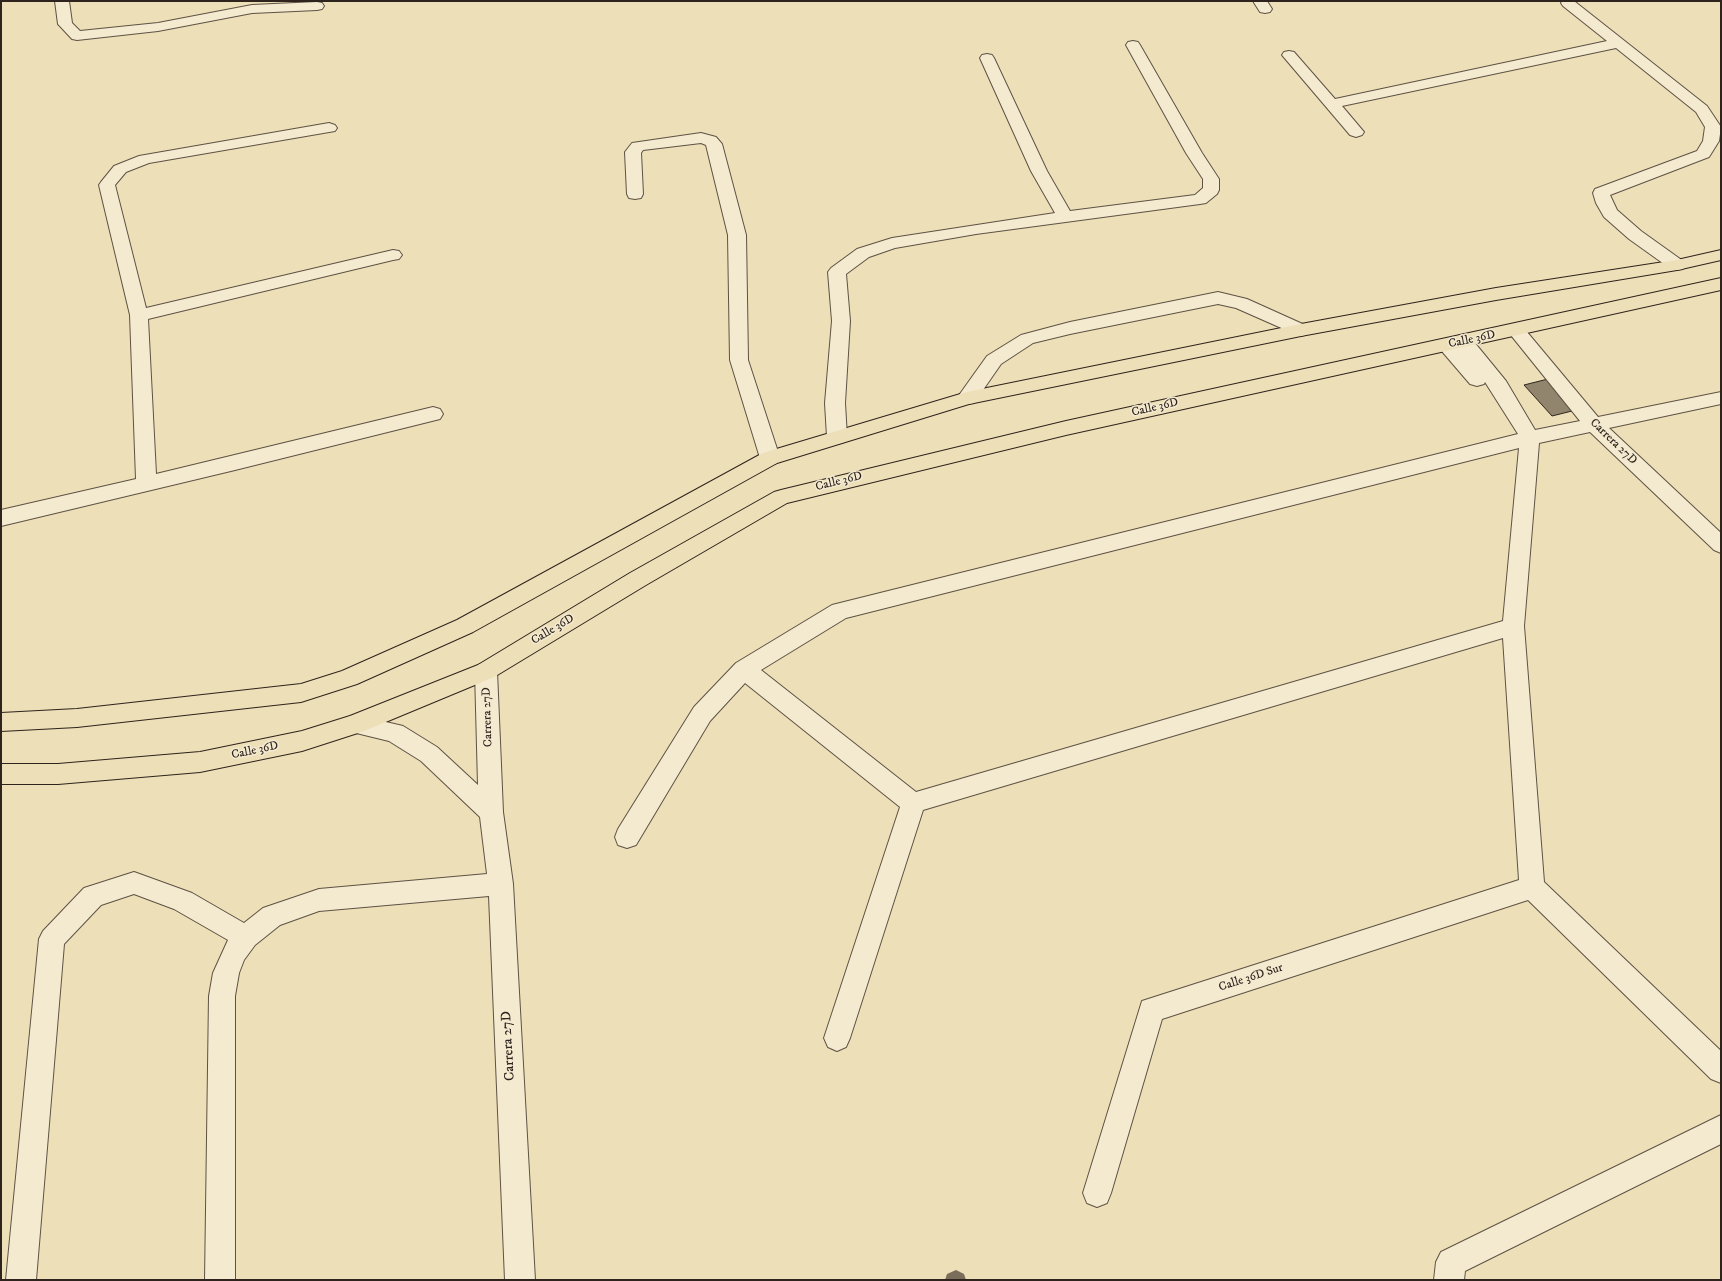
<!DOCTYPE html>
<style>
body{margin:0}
#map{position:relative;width:1722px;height:1281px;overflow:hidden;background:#eddfb7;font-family:"IM FELL DW Pica",serif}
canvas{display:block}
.frame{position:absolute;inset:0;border:2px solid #2e231d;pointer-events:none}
</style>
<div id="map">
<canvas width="1722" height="1281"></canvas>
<div class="frame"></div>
</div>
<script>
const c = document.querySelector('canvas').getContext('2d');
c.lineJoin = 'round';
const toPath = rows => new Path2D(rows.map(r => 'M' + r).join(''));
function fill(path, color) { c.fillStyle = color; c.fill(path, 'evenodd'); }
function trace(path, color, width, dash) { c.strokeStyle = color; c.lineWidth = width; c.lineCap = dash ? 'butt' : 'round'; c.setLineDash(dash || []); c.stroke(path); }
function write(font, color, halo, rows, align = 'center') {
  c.font = font + ' "IM FELL DW Pica",serif'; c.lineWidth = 3; c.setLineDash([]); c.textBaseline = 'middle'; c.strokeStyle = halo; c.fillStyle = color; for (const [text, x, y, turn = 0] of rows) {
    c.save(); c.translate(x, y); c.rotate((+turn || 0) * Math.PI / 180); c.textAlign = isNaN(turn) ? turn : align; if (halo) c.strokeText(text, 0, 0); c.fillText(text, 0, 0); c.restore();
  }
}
fill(toPath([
 [956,1270,964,1274,966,1280,945,1280,947,1274,956,1270]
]), '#7a6d5a');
const building = toPath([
 [1548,379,1576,410,1552,416,1524,385,1548,379]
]);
fill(building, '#91856d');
trace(building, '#2e231d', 1);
const minor = toPath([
 [55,1,69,1,72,23,80,31,158,23,252,5,317,2,322,3,324,6,322,9,317,10,252,13,158,31,77,40,72,39,58,24,55,1],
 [1253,1,1267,1,1272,9,1270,12,1265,13,1260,12,1253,1],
 [1562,1,1574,1,1707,106,1721,127,1719,141,1709,157,1610,195,1617,210,1641,231,1683,261,1686,265,1683,269,1677,270,1671,269,1629,239,1604,217,1596,203,1593,193,1595,189,1697,151,1703,141,1705,127,1696,112,1616,48,1342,106,1364,132,1362,135,1356,137,1350,135,1282,55,1284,52,1289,51,1294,52,1335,99,1607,41,1563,6,1561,3,1562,1],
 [1133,41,1138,42,1140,45,1202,153,1219,179,1219,190,1217,194,1206,203,1200,204,976,234,895,248,869,257,846,274,850,321,845,403,847,437,844,442,837,444,830,442,827,437,825,403,832,321,828,272,831,268,857,249,892,238,1055,213,1031,171,980,58,982,55,987,54,992,55,994,58,1047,171,1070,211,1195,195,1203,188,1203,179,1186,153,1126,45,1128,42,1133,41],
 [329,123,335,125,337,128,335,131,149,163,126,172,115,185,146,308,393,250,399,251,402,255,399,259,393,260,148,319,156,474,433,407,440,409,443,414,440,419,235,470,1,526,1,510,136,479,130,315,99,185,101,182,114,166,139,156,329,123],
 [701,133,716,137,722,144,746,235,748,360,780,458,777,463,770,465,763,463,760,458,730,360,728,235,706,145,701,143,643,150,641,153,643,194,641,198,635,199,629,198,627,194,625,152,632,143,701,133],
 [1218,292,1247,299,1307,326,1310,330,1307,334,1301,336,1295,334,1236,308,1218,304,1070,334,1033,343,1001,364,974,403,967,404,960,403,957,398,987,356,1021,335,1070,322,1218,292],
 [1516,324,1522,326,1598,417,1721,392,1721,404,1609,428,1721,533,1721,553,1714,550,1590,432,1539,443,1524,626,1544,882,1721,1051,1721,1083,1711,1079,1528,900,1162,1019,1111,1193,1107,1203,1097,1207,1087,1203,1083,1193,1142,1001,1519,880,1503,638,923,810,850,1038,846,1047,837,1051,828,1047,824,1038,900,807,745,683,710,721,636,845,627,848,618,845,615,837,618,829,694,707,736,663,832,605,1518,434,1485,382,1484,384,1477,386,1470,384,1440,349,1438,345,1440,341,1447,339,1454,341,1458,346,1455,341,1458,337,1464,335,1470,337,1506,381,1535,430,1580,421,1510,334,1507,330,1510,326,1516,324],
 [1519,448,1503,621,916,792,761,670,846,618,1519,448],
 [486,662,494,665,497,671,503,812,513,884,535,1280,505,1280,489,896,319,911,280,925,255,945,244,960,239,973,235,996,235,1280,205,1280,209,996,213,973,228,940,174,909,134,894,101,905,64,944,36,1280,6,1280,39,939,43,931,84,888,134,872,192,893,244,923,263,908,319,889,487,874,480,817,421,761,389,741,348,731,344,724,348,717,356,715,403,726,437,747,478,785,475,671,478,665,486,662],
 [1721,1115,1721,1144,1465,1271,1464,1280,1434,1280,1436,1262,1441,1252,1721,1115]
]);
const major = toPath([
 [1721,250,1721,260,1677,270,1496,300,1301,336,969,404,777,463,473,632,357,684,301,702,77,727,1,731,1,713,77,709,301,684,342,671,457,620,763,453,967,392,1301,324,1496,288,1677,260,1721,250],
 [1721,278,1721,290,1066,435,787,503,646,585,494,677,364,731,302,751,200,772,58,784,1,784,1,764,58,764,200,752,302,731,350,716,478,665,630,573,774,492,781,490,1066,421,1721,278]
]);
trace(minor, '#5e5244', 2);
trace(major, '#2e231d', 2);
fill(minor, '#f3ead0');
fill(major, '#eddfb7');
write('12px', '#2e231d', '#f3ead0', [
 ["Calle 36D",1472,340,-12],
 ["Calle 36D",1155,408,-13],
 ["Carrera 27D",1613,442,44],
 ["Calle 36D",839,482,-14],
 ["Calle 36D",553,630,-31],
 ["Carrera 27D",488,717,-92],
 ["Calle 36D",255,751,-12],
 ["Calle 36D Sur",1251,978,-18]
]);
write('14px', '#2e231d', '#f3ead0', [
 ["Carrera 27D",509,1046,-93]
]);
</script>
